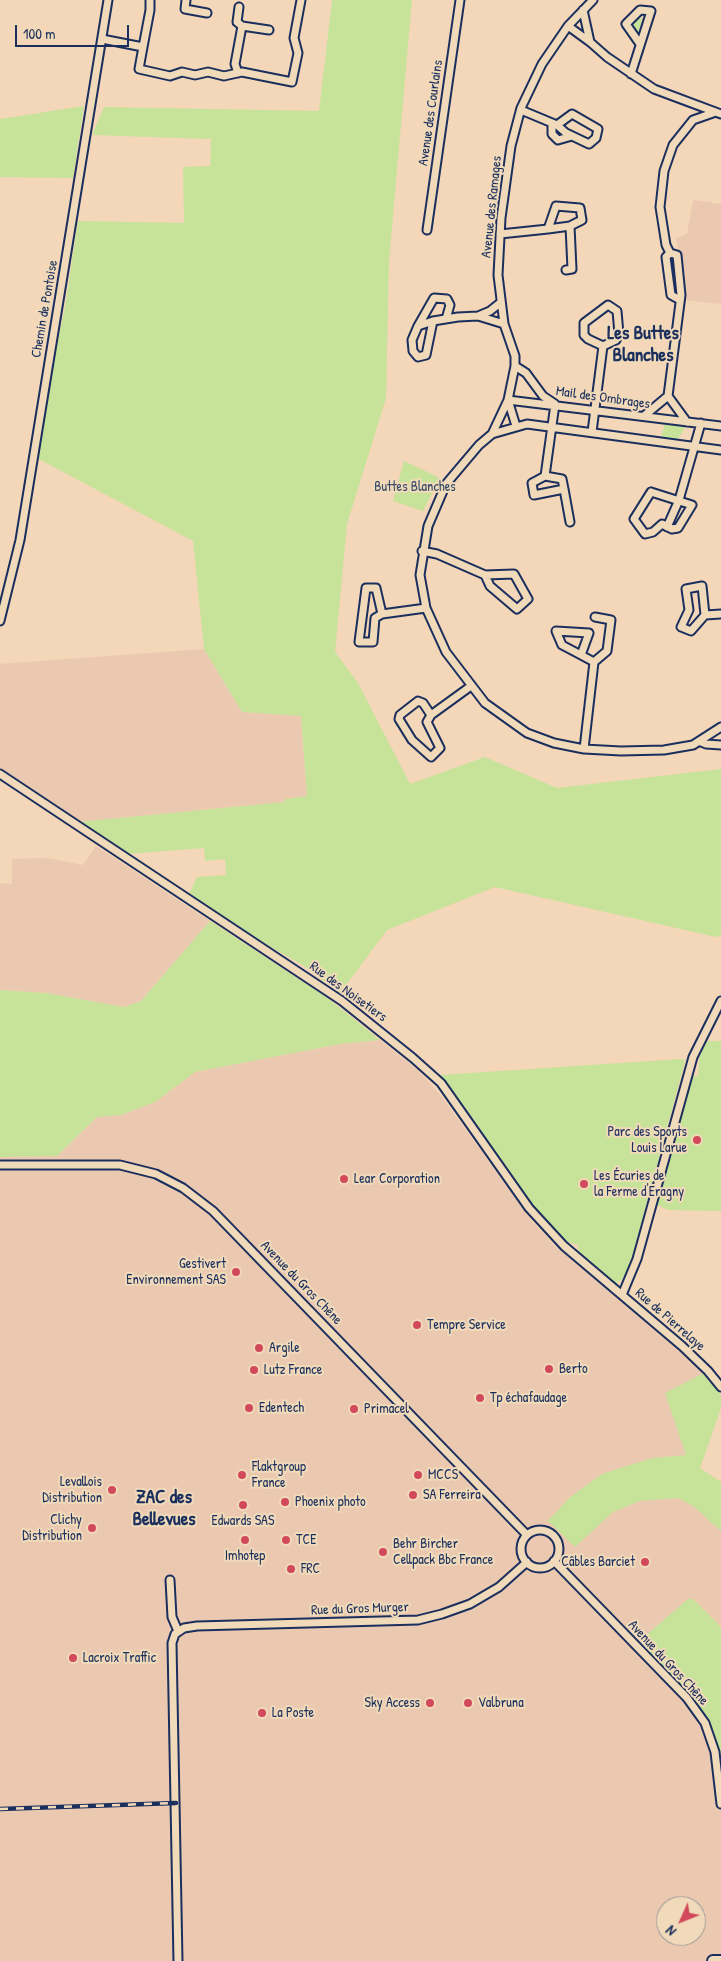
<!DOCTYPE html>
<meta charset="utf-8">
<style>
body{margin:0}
#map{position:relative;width:721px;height:1961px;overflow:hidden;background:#f4d6b8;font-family:"Patrick Hand",sans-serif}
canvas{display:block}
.north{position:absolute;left:656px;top:1896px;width:50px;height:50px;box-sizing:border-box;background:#f1dab9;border:1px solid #9b9695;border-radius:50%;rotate:226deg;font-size:14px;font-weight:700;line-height:20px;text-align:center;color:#1b2f5e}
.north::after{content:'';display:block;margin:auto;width:18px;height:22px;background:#d1495b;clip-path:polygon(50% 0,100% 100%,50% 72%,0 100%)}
.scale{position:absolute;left:15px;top:25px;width:114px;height:22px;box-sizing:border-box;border:2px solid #1b2f5e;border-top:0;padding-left:6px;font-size:15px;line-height:18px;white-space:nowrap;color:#1b2f5e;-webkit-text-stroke:4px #f1dab9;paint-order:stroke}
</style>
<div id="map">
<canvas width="721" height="1961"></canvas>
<div class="north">N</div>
<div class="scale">100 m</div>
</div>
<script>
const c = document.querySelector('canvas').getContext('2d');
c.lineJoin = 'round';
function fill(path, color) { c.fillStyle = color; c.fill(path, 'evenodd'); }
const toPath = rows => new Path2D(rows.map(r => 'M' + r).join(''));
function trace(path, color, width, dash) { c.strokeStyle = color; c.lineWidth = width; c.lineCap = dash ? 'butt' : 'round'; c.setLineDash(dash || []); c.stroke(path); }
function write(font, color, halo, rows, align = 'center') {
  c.font = font + ' "Patrick Hand",sans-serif'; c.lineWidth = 4; c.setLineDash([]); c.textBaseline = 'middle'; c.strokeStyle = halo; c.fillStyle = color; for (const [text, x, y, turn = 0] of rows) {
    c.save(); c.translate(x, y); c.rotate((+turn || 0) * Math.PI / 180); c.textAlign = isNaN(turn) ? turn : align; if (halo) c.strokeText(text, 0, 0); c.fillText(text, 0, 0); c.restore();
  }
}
fill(toPath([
 [693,200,721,204,721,304,684,300,682,269,676,238,687,234],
 [204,649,242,712,301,715,307,796,285,799,284,802,78,822,0,769,0,664],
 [96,846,210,921,141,1001,124,1007,46,993,0,990,0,883,12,884,12,859,47,858,83,865],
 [380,1040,419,1071,442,1097,531,1220,556,1247,676,1346,704,1373,721,1395,721,1408,700,1468,721,1482,721,1961,0,1961,0,1157,57,1156,97,1117,121,1115,155,1102,195,1072,340,1044],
 [666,1906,696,1906,696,1936,666,1936]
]), '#ebc9b1');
fill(toPath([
 [332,0,412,0,389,261,386,398,347,524,335,652,358,683,410,784,485,757,557,788,721,769,721,935,716,937,495,887,387,930,340,993,301,964,210,913,214,910,189,894,197,877,226,875,225,859,205,861,204,848,127,854,78,822,284,802,285,799,307,796,301,716,242,712,204,649,193,541,33,456,65,307,78,221,184,223,183,167,210,166,211,139,92,135,104,107,319,111],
 [639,15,642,20,638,33,630,23],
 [84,106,73,178,0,177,0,119],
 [665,422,687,425,677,440,661,438],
 [404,461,440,478,423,511,393,501],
 [210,921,329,999,380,1040,340,1044,195,1072,155,1102,121,1115,97,1117,57,1156,0,1157,0,990,46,993,124,1007,141,1001],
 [705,1041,721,1041,721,1211,668,1210,655,1204,691,1076,698,1076,700,1047],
 [681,1059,685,1061,627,1275,616,1284,578,1251,578,1245,568,1242,532,1208,440,1075],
 [704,1373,721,1395,721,1408,700,1468,721,1482,721,1531,693,1506,678,1498,640,1501,613,1512,575,1547,548,1521,569,1498,602,1474,652,1458,686,1455,665,1393],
 [688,1599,693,1599,721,1627,721,1764,718,1748,703,1715,690,1696,642,1645,644,1637]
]), '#c7e39a');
const street = toPath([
 [186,0,185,9,207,13],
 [239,7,237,22,242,26],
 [583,10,590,42],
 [568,26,590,42,607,57,654,89,721,114],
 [102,39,143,47,139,69,170,76,182,72,195,75,208,72,224,76,242,72,292,82,298,53,294,38,301,0],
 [143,47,150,10,150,0],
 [238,73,235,64,242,26,269,30],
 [631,74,651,11,640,10,626,24,640,44],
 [521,110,557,125,572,114,598,129,596,138,589,144,566,133,557,125],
 [552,123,552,134,558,140,572,136],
 [548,229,570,226],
 [427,230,460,0],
 [500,234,548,229,556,206,580,208,582,220,570,226,572,269,566,270],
 [670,253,666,257,671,295,680,300],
 [478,316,490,311,500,303],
 [433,321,426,355,418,357,413,351,412,340,418,326,433,321,458,317,478,316,504,324],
 [418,326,434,298,447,299,450,305,446,319],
 [515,366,526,373,543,396,555,404,545,476],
 [668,396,687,422],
 [644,416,668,396,681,295,677,255,670,253,666,245,660,207,664,171,673,145,693,120,713,113],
 [516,426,508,400,721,426],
 [592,432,603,346,588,339,584,335,584,323,608,305,617,311,619,334,616,340,603,346],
 [492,434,508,400,515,366,515,356,504,324,498,275,501,218,511,146,521,108,542,64,568,26,593,0],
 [721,450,527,424,492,434,479,445,446,484,428,526,420,575,426,608,446,652,485,703,527,733,554,743,584,749,621,751,664,750,693,745,721,727],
 [545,476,562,479,564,489,534,495,532,483,545,476],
 [564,489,570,522],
 [651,492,692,505,678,528,672,529,662,524,653,532,645,534,634,519,651,492],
 [667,527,679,500,701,423],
 [422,551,437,554,485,575,514,574,528,599,517,609,490,586,485,575],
 [382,614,376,588,366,588,359,642,373,642,375,618,382,614,426,608],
 [705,615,702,586,686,589,689,610,681,627,691,631,705,615,721,614],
 [0,621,20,540,108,0],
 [581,655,589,633,556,631,562,645,581,655,594,662],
 [594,662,607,651,611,620,595,617],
 [431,715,423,703,418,701,400,715,399,719,412,740,431,757,440,748,427,722,431,715,471,686],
 [701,742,706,744,721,745],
 [584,749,594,662],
 [0,774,342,1001,413,1058,441,1083,529,1208,564,1246,682,1346,708,1371,721,1387],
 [0,1165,120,1165,156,1174,183,1188,213,1211,527,1535],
 [622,1295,637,1259,693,1057,721,1001],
 '521 1549a19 19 0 1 1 38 0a19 19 0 1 1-38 0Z',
 [554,1561,687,1698,705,1723,715,1752,721,1804],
 [170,1580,172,1617,178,1631],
 [178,1961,172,1643,175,1634,184,1628,197,1626,418,1620,442,1614,470,1604,499,1587,527,1562]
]);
const secondary = toPath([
 [713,1961,721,1961]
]);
trace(street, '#1b2f5e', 11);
trace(secondary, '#1b2f5e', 14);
trace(street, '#f1dab9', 7);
trace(secondary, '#f1dab9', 10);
const rail = toPath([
 [0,1809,176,1803]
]);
trace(rail, '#1b2f5e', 4.5);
trace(rail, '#f1dab9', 2.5, [8]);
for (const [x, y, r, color] of [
 [697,1140,5,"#d1495b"],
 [344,1179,5,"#d1495b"],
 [584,1184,5,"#d1495b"],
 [236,1272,5,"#d1495b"],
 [417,1325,5,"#d1495b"],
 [259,1348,5,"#d1495b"],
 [549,1369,5,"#d1495b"],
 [254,1370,5,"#d1495b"],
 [480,1398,5,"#d1495b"],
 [249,1408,5,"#d1495b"],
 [354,1409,5,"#d1495b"],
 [242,1475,5,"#d1495b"],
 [418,1475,5,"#d1495b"],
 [112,1490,5,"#d1495b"],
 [413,1495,5,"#d1495b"],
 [285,1502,5,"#d1495b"],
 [243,1505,5,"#d1495b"],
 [92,1528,5,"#d1495b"],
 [245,1540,5,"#d1495b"],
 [286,1540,5,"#d1495b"],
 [383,1552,5,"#d1495b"],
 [645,1562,5,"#d1495b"],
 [291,1569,5,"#d1495b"],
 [73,1658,5,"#d1495b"],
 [430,1703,5,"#d1495b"],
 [468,1703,5,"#d1495b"],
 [262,1713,5,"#d1495b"]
]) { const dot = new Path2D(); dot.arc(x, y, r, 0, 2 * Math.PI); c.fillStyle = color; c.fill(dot); trace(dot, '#f1dab9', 2); }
write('14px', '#1b2f5e', '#f1dab9', [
 ["Avenue des Courlains",431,113,-82],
 ["Avenue des Ramages",492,207,-84],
 ["Chemin de Pontoise",45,309,-80],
 ["Mail des Ombrages",603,398,8],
 ["Rue des Noisetiers",348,992,36],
 ["Avenue du Gros Chêne",301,1283,46],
 ["Rue de Pierrelaye",670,1320,41],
 ["Rue du Gros Murger",360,1609,-2],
 ["Avenue du Gros Chêne",668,1663,47]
]);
write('14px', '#354a67', '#f1dab9', [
 ["Buttes Blanches",415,487]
]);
write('14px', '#1b2f5e', '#f1dab9', [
 ["Parc des Sports",687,1132,"right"],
 ["Louis Larue",687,1148,"right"],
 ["Les Écuries de",594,1176],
 ["la Ferme d'Eragny",594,1192],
 ["Lear Corporation",354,1179],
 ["Gestivert",226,1264,"right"],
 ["Environnement SAS",226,1280,"right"],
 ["Tempre Service",427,1325],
 ["Argile",269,1348],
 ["Berto",559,1369],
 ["Lutz France",264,1370],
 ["Tp échafaudage",490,1398],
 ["Edentech",259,1408],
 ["Primacel",364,1409],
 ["Flaktgroup",252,1467],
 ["France",252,1483],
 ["MCCS",428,1475],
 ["Levallois",102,1482,"right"],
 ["Distribution",102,1498,"right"],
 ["SA Ferreira",423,1495],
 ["Phoenix photo",295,1502],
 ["Clichy",82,1520,"right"],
 ["Distribution",82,1536,"right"],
 ["Edwards SAS",243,1521,"center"],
 ["TCE",296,1540],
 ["Behr Bircher",393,1544],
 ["Cellpack Bbc France",393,1560],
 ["Imhotep",245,1556,"center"],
 ["Câbles Barciet",635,1562,"right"],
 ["FRC",301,1569],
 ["Lacroix Traffic",83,1658],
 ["Sky Access",420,1703,"right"],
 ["Valbruna",478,1703],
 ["La Poste",272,1713]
], 'left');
write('bold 19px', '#1b2f5e', '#f1dab9', [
 ["Les Buttes",643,334],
 ["Blanches",643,356],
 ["ZAC des",164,1498],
 ["Bellevues",164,1520]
]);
</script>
